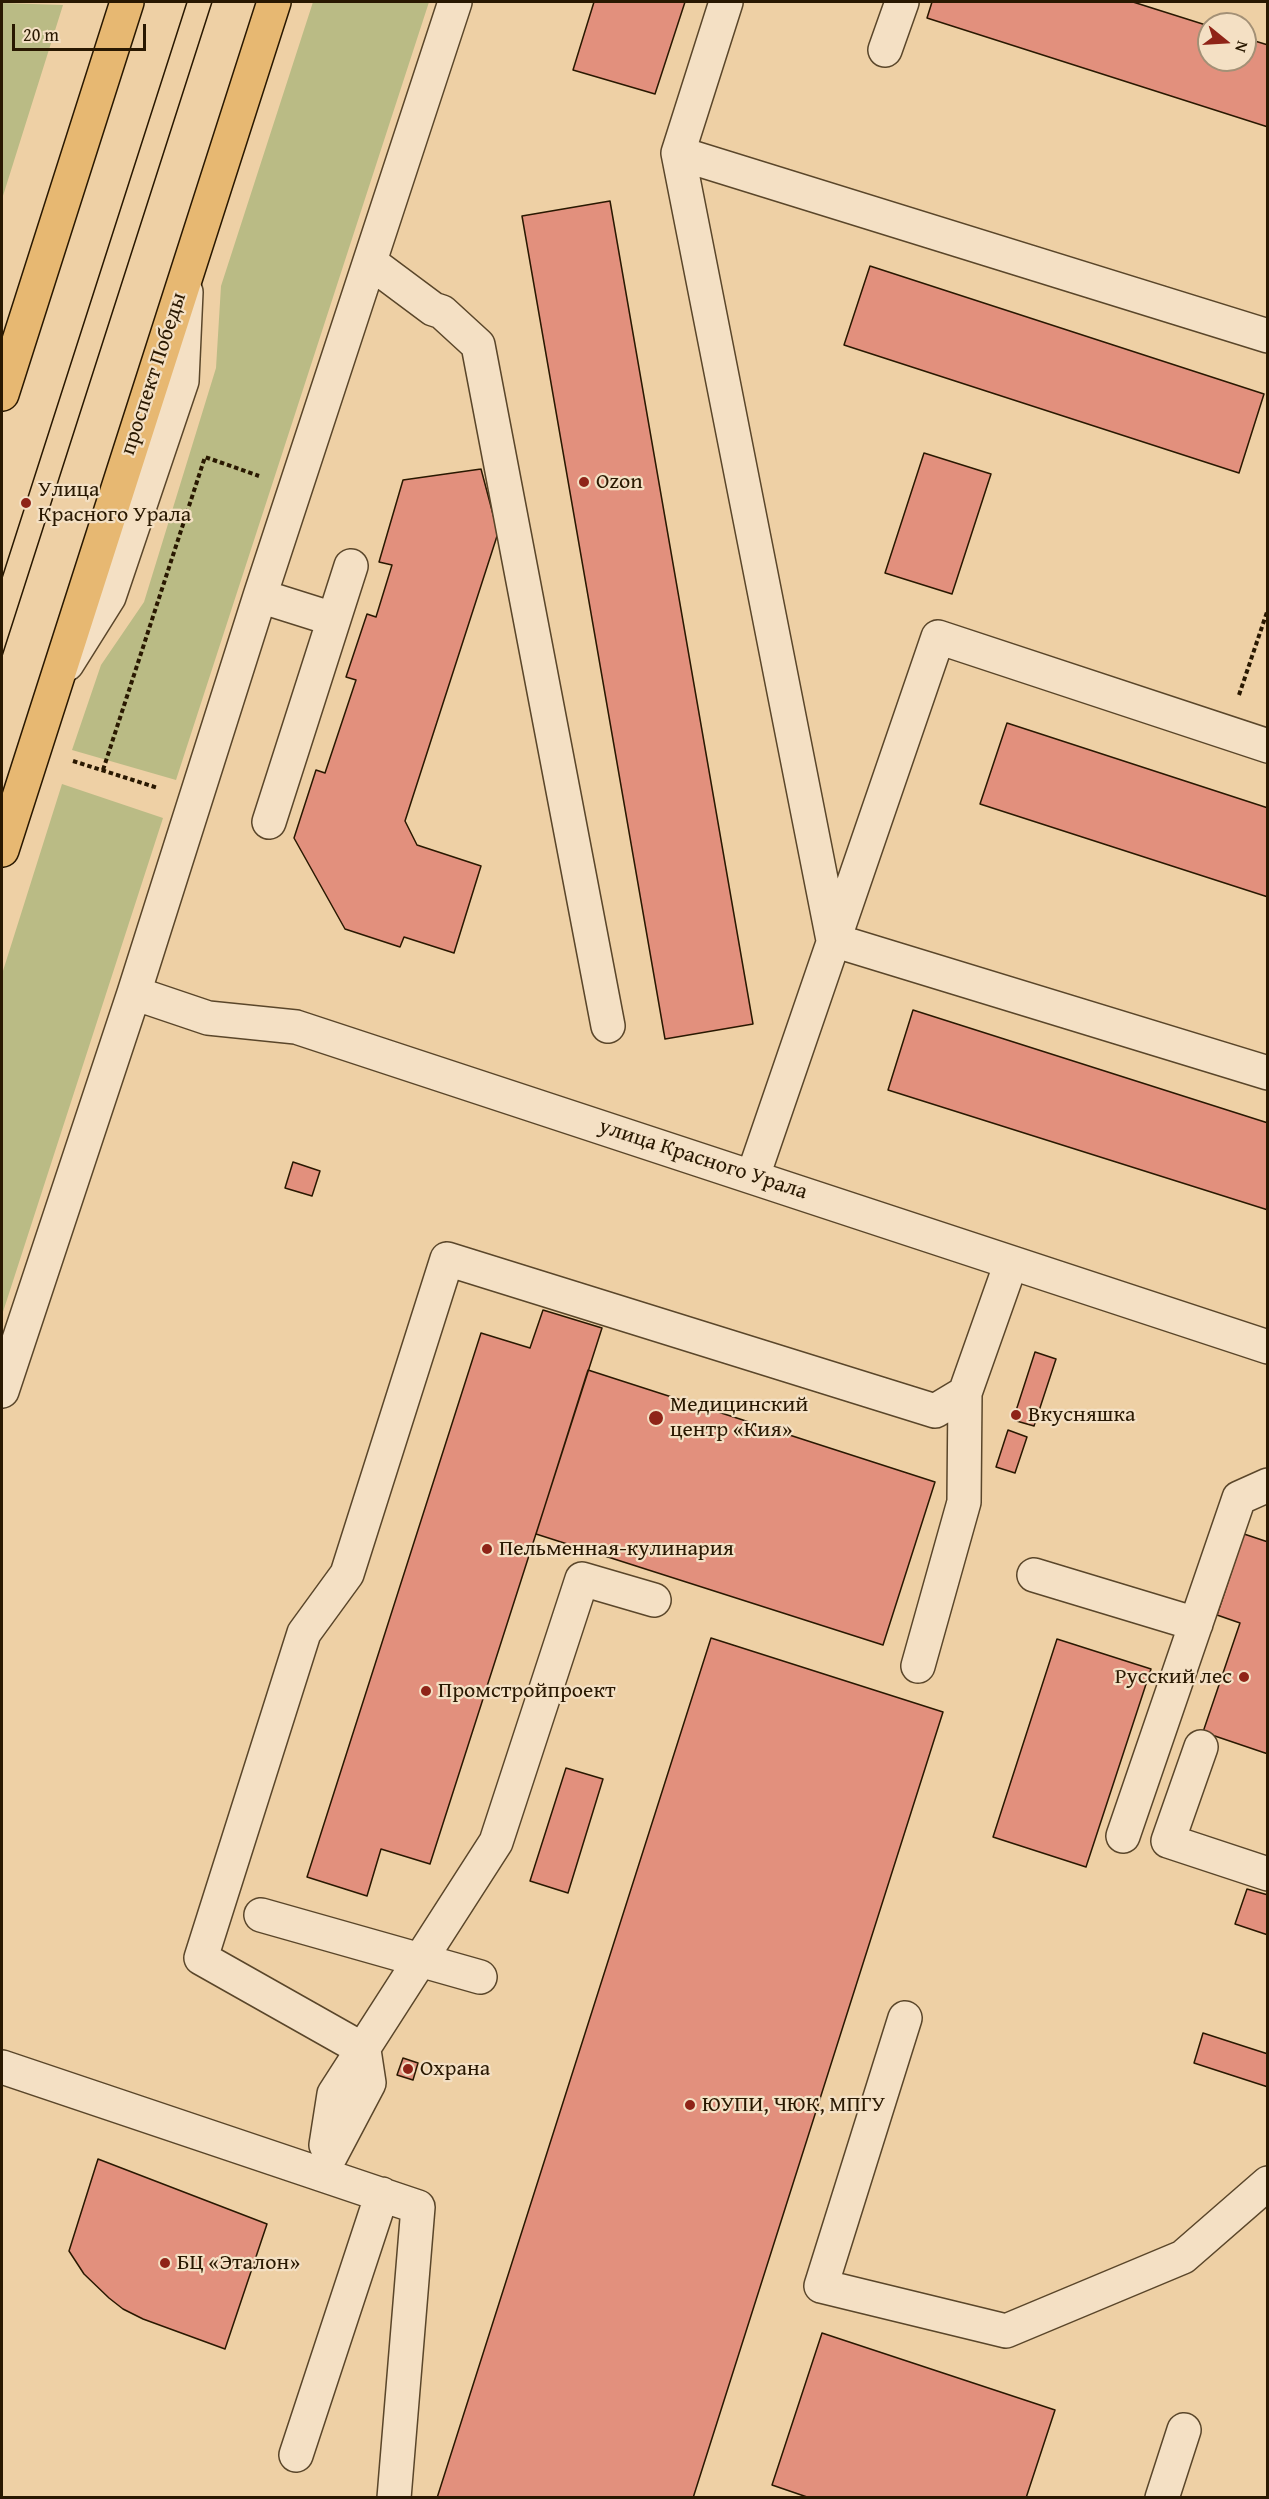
<!DOCTYPE html>
<meta charset="utf-8">
<style>
body{margin:0}
#map{position:relative;width:1269px;height:2499px;overflow:hidden;background:#eed0a5;font-family:"Gentium Book Plus",serif}
canvas{display:block}
.frame{position:absolute;inset:0;border:3px solid #291801;pointer-events:none}
.north{position:absolute;left:1197px;top:12px;width:60px;height:60px;box-sizing:border-box;background:#f4e0c4;border:2px solid #a39076;border-radius:50%;rotate:108deg;font-size:16px;font-weight:700;line-height:24px;text-align:center;color:#291801}
.north::after{content:'';display:block;margin:auto;width:21px;height:27px;background:#8f2418;clip-path:polygon(50% 0,100% 100%,50% 72%,0 100%)}
.scale{position:absolute;left:12px;top:24px;width:134px;height:27px;box-sizing:border-box;border:3px solid #291801;border-top:0;padding-left:8px;font-size:18px;line-height:21px;white-space:nowrap;color:#291801;-webkit-text-stroke:4px #f4e0c4;paint-order:stroke}
</style>
<div id="map">
<canvas width="1269" height="2499"></canvas>
<div class="frame"></div>
<div class="north">N</div>
<div class="scale">20 m</div>
</div>
<script>
const c = document.querySelector('canvas').getContext('2d');
c.lineJoin = 'round';
function fill(path, color) { c.fillStyle = color; c.fill(path, 'evenodd'); }
const toPath = rows => new Path2D(rows.map(r => 'M' + r).join(''));
function trace(path, color, width, dash) { c.strokeStyle = color; c.lineWidth = width; c.lineCap = dash ? 'butt' : 'round'; c.setLineDash(dash || []); c.stroke(path); }
function write(font, color, halo, rows, align = 'center') {
  c.font = font + ' "Gentium Book Plus",serif'; c.lineWidth = 4.5; c.setLineDash([]); c.textBaseline = 'middle'; c.strokeStyle = halo; c.fillStyle = color; for (const [text, x, y, turn = 0] of rows) {
    c.save(); c.translate(x, y); c.rotate((+turn || 0) * Math.PI / 180); c.textAlign = isNaN(turn) ? turn : align; if (halo) c.strokeText(text, 0, 0); c.fillText(text, 0, 0); c.restore();
  }
}
fill(toPath([
 [313,2,429,2,176,780,72,750,101,665,144,602,216,368,221,286],
 [2,3,63,5,2,199],
 [62,784,163,818,2,1315,2,974]
]), '#babb85');
const building = toPath([
 [594,2,685,2,655,94,573,70,594,2],
 [932,2,1133,2,1209,26,1209,60,1245,60,1245,38,1268,45,1268,127,927,18,932,2],
 [610,201,753,1024,665,1039,522,216,610,201],
 [870,266,1264,394,1239,473,844,345,870,266],
 [924,453,991,474,952,594,885,573,924,453],
 [481,469,498,533,405,821,417,845,481,866,454,953,404,937,400,947,345,929,294,838,316,770,325,773,356,680,346,677,367,614,376,617,392,565,379,562,403,480,481,469],
 [1007,723,1268,808,1268,897,980,804,1007,723],
 [913,1010,1268,1123,1268,1210,888,1090,913,1010],
 [293,1162,320,1171,312,1196,285,1188,293,1162],
 [543,1310,602,1328,430,1864,381,1849,367,1896,307,1877,481,1333,530,1348,543,1310],
 [1035,1352,1056,1359,1034,1426,1013,1420,1035,1352],
 [588,1370,935,1482,883,1645,536,1534,588,1370],
 [1008,1430,1027,1437,1015,1473,996,1467,1008,1430],
 [1244,1534,1268,1542,1268,1754,1203,1732,1240,1623,1217,1615,1244,1534],
 [711,1638,943,1712,693,2498,437,2498,711,1638],
 [1057,1639,1151,1669,1086,1867,993,1837,1057,1639],
 [566,1768,603,1779,568,1893,530,1881,566,1768],
 [1247,1889,1268,1895,1268,1935,1235,1924,1247,1889],
 [1203,2033,1268,2054,1268,2087,1194,2063,1203,2033],
 [403,2058,418,2063,413,2080,397,2075,403,2058],
 [98,2159,267,2224,225,2349,143,2319,123,2309,109,2298,84,2274,69,2251,98,2159],
 [822,2333,1055,2410,1026,2498,810,2498,772,2485,822,2333]
]);
fill(building, '#e2907d');
trace(building, '#291801', 1.5);
const minor = toPath([
 [726,2,678,153,833,940,1268,1073],
 [885,50,902,2],
 [678,153,1268,336],
 [370,262,433,309,442,312,478,345,608,1026],
 [260,596,333,619],
 [67,664,109,597,182,381,186,292],
 [269,822,351,566],
 [134,993,208,1018,296,1027,1268,1347],
 [753,1176,938,637,1268,746],
 [2,1391,134,993,260,596,455,2],
 [1034,1575,1196,1624],
 [918,1666,964,1502,965,1393],
 [1201,1747,1168,1841,1268,1874],
 [1123,1836,1239,1498,1268,1485],
 [261,1915,480,1977],
 [905,2018,821,2286,1006,2331,1183,2257,1268,2183],
 [2,2067,418,2207,394,2498],
 [326,2145,334,2094,496,1842,582,1579,654,1600],
 [321,2174,369,2083,364,2050,201,1958,304,1633,347,1574,447,1259,935,1411,965,1393,1011,1263],
 [296,2455,382,2194],
 [1162,2498,1184,2430]
]);
const major = toPath([
 [2,394,127,2],
 [2,850,274,2]
]);
trace(minor, '#5a462a', 36);
trace(major, '#291801', 36);
trace(toPath([
 [1239,695,1268,609],
 [73,761,158,788],
 [103,770,205,457,259,476]
]), '#291801', 4, [4.5, 3]);
trace(minor, '#f4e0c4', 33);
trace(major, '#e7b872', 33);
trace(toPath([
 [2,578,187,2],
 [2,656,212,2]
]), '#291801', 1.5);
for (const [x, y, r, color] of [
 [584,482,6,"#8f2418"],
 [26,503,6,"#8f2418"],
 [1016,1415,6,"#8f2418"],
 [656,1418,8,"#8f2418"],
 [487,1549,6,"#8f2418"],
 [1244,1677,6,"#8f2418"],
 [426,1691,6,"#8f2418"],
 [408,2069,6,"#8f2418"],
 [690,2105,6,"#8f2418"],
 [165,2263,6,"#8f2418"]
]) { const dot = new Path2D(); dot.arc(x, y, r, 0, 2 * Math.PI); c.fillStyle = color; c.fill(dot); trace(dot, '#f4e0c4', 2); }
write('22px', '#291801', '#f4e0c4', [
 ["проспект Победы",154,374,-72],
 ["улица Красного Урала",703,1160,18]
]);
write('22px', '#291801', '#f4e0c4', [
 ["Ozon",596,482],
 ["Улица",38,490],
 ["Красного Урала",38,515],
 ["Медицинский",670,1405],
 ["центр «Кия»",670,1430],
 ["Вкусняшка",1028,1415],
 ["Пельменная-кулинария",499,1549],
 ["Русский лес",1232,1677,"right"],
 ["Промстройпроект",438,1691],
 ["Охрана",420,2069],
 ["ЮУПИ, ЧЮК, МПГУ",702,2105],
 ["БЦ «Эталон»",177,2263]
], 'left');
</script>
